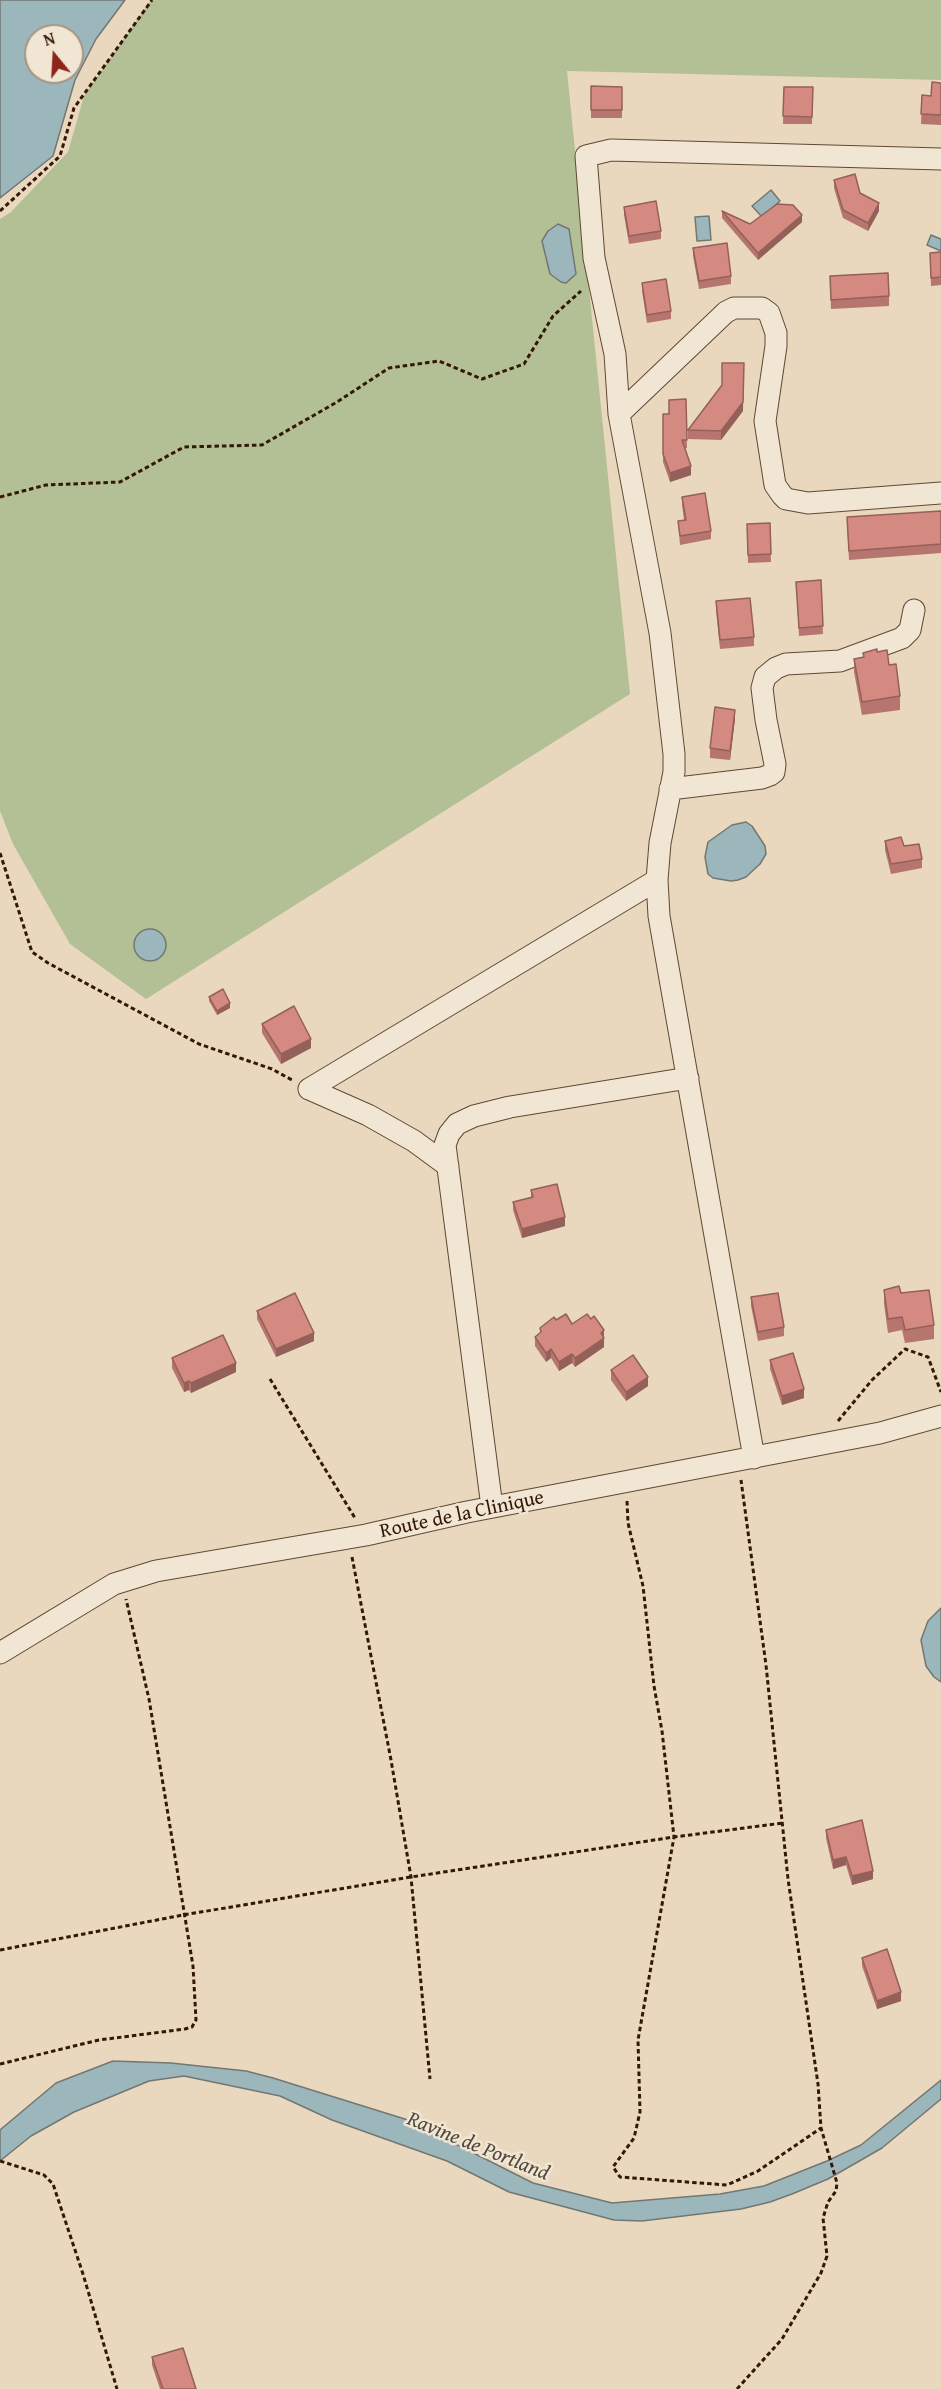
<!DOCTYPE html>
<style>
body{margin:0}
#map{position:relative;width:941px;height:2389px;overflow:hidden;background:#e9d8bd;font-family:"Gentium Book Plus",serif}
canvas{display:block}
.north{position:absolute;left:24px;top:24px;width:60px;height:60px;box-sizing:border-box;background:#f1e6d4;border:2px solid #a59482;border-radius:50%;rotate:342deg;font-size:16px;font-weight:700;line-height:24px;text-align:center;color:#331806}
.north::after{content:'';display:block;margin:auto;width:21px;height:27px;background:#8f2418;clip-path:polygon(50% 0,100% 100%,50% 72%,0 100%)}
</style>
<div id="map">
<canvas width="941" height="2389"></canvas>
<div class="north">N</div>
</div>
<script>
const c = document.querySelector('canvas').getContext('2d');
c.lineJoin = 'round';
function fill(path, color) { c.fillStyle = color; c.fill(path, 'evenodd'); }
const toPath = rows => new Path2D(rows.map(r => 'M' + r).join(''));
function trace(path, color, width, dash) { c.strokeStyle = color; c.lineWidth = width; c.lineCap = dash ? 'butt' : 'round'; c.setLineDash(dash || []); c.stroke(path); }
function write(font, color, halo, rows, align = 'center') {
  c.font = font + ' "Gentium Book Plus",serif'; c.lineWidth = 5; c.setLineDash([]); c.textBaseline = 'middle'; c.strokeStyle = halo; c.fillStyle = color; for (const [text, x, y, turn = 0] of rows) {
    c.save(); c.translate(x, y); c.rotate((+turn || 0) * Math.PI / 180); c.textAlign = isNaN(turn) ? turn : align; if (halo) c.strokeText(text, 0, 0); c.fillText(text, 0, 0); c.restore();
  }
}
fill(toPath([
 [151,0,941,0,941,80,567,71,630,694,146,999,70,944,13,844,0,811,0,219,11,212,68,152,84,96]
]), '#b3bf94');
const water = toPath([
 [0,0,125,0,96,39,75,80,53,156,0,198,0,0],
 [36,36,72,36,72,72,36,72,36,36],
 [771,190,780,201,762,217,752,206,771,190],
 [709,216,711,240,697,241,695,217,709,216],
 [558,224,569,229,576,274,566,283,561,282,550,274,542,241,548,231,558,224],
 [931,235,941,239,941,251,927,245,931,235],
 [746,822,752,826,765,846,766,854,760,864,746,877,738,880,731,881,713,878,708,874,705,857,708,842,732,825,746,822],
 '134 945a16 16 0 1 1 32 0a16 16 0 1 1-32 0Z',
 [941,1608,941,1682,934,1677,926,1666,921,1640,928,1621,941,1608],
 [113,2061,171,2063,246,2071,273,2078,408,2120,533,2183,612,2203,720,2194,764,2186,827,2161,861,2145,941,2080,941,2099,882,2148,828,2179,792,2194,770,2202,741,2209,642,2221,614,2220,509,2192,447,2161,332,2120,280,2096,184,2076,149,2081,74,2112,31,2136,0,2161,0,2130,56,2083,113,2061]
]);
fill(water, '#9cb7bb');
trace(water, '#727773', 1.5);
const minor = toPath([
 [619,414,726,312,734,308,762,308,769,313,776,333,776,346,765,421,775,485,782,495,786,499,808,503,941,493],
 [670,789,762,778,770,775,774,772,775,764,766,720,762,688,765,677,776,668,786,664,840,661,902,638,910,630,914,610],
 [309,1089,657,880],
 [309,1089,368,1115,414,1141,448,1166],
 [754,1458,659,916,657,880,660,843,674,772,674,754,660,633,619,414,615,354,594,258,586,156,611,150,941,159],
 [492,1507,445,1145,449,1134,457,1124,474,1116,510,1107,688,1078],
 [0,1653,114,1584,156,1571,366,1535,467,1512,880,1433,941,1416]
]);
trace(minor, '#604834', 23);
trace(toPath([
 [0,211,60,156,74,108,152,0],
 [0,497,46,485,120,482,184,447,262,445,337,402,389,368,439,361,482,379,524,364,553,316,581,291],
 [0,853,32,952,48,963,199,1044,272,1069,292,1080],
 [270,1379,355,1518],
 [838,1421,872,1380,905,1349,928,1357,941,1392],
 [627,1501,628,1523,643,1586,654,1686,662,1731,674,1837,638,2040,640,2112,634,2138,613,2167,620,2177,727,2185,758,2171,821,2128],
 [352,1557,391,1760,411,1877,430,2079],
 [0,1950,183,1915,411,1877,674,1837,783,1823],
 [0,2064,99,2040,185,2029,192,2027,196,2020,193,1966,149,1699,126,1599],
 [0,2161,44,2175,53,2184,83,2274,117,2389],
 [737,2389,782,2339,821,2273,827,2256,823,2218,828,2202,836,2191,837,2183,821,2128,818,2084,788,1879,766,1665,741,1480]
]), '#331806', 3, [4.5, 3]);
trace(minor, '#f1e6d4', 21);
fill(toPath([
 [941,83,941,125,921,124,922,95,931,96],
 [591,86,622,87,622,118,591,118],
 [784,87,813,87,812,124,783,124],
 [834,180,860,193,879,211,868,231,843,218,834,188],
 [624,207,661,231,661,239,629,244,624,215],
 [722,211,750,224,802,222,758,260,722,218],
 [693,248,731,276,731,284,699,289,693,256],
 [941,252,941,285,931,286,930,253],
 [830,276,889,296,889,306,831,309],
 [642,283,671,311,671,319,647,323,642,291],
 [686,399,687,448,685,448,691,475,670,482,663,462,663,414,669,414],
 [743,411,721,440,688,439,688,430],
 [682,497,711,531,711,539,680,545,678,521,684,520,682,505],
 [941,511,941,553,849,560,847,526],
 [770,523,771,562,748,563,747,524],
 [821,580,823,634,799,636,796,582],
 [716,601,754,637,754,646,720,649,716,610],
 [877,652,889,665,900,696,900,710,862,715,854,672,854,659,863,657,863,653],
 [735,719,730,760,710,758,710,748],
 [885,841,904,846,922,859,922,868,891,874,885,850],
 [209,997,230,1008,217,1015,209,1001],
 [262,1024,311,1048,281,1064,262,1033],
 [531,1190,565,1226,522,1238,513,1210,513,1202,531,1197],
 [884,1290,901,1293,934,1325,934,1339,905,1343,902,1330,888,1333,884,1304],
 [751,1297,784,1327,784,1336,758,1341,751,1306],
 [257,1311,314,1341,276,1357,257,1319],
 [591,1319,604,1330,604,1347,575,1367,572,1363,559,1371,551,1358,546,1362,535,1346,535,1337,540,1333,540,1328,556,1320,572,1324],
 [172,1358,236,1372,191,1393,189,1390,184,1392,172,1368],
 [770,1360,804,1398,782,1405,770,1369],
 [611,1370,648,1386,626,1401,611,1380],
 [826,1830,873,1879,852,1885,846,1865,833,1869,826,1838],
 [862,1958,901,2001,877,2009,862,1966],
 [152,2357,196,2389,160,2389,152,2365]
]), '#b6766f');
fill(toPath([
 [879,203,879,211,868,231,868,223],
 [802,215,802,222,758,260,758,253],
 [744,363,743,411,721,440,721,431],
 [691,466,691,475,670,482,670,473],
 [735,710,735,719,730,760,730,751],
 [230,1003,230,1008,217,1015,217,1011],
 [311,1039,311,1048,281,1064,281,1054],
 [565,1217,565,1226,522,1238,522,1229],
 [604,1330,604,1347,575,1367,575,1358],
 [314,1333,314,1341,276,1357,276,1349],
 [551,1349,551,1358,546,1362,546,1353],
 [572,1354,572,1363,559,1371,559,1362],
 [236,1363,236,1372,191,1393,191,1383],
 [648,1377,648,1386,626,1401,626,1392],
 [189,1381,189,1390,184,1392,184,1383],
 [804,1389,804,1398,782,1405,782,1396],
 [846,1857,846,1865,833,1869,833,1860],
 [873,1871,873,1879,852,1885,852,1876],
 [901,1992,901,2001,877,2009,877,2001]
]), '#94605a');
const building = toPath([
 [932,82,941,83,941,115,921,114,922,95,931,96,932,82],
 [591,86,622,87,622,110,591,110,591,86],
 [784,87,813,87,812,117,783,116,784,87],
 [855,174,860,193,879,203,868,223,843,210,834,180,855,174],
 [656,201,661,231,629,236,624,207,656,201],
 [777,204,793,205,802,215,758,253,722,211,750,224,777,204],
 [727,243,731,276,699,281,693,248,727,243],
 [941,252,941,277,931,278,930,253,941,252],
 [888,273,889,296,831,300,830,276,888,273],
 [666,279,671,311,647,315,642,283,666,279],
 [722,363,744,363,743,402,721,431,688,430,722,385,722,363],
 [686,399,687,440,682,440,691,466,670,473,663,454,663,414,669,414,669,400,686,399],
 [705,493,711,531,680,536,678,521,686,520,682,497,705,493],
 [941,511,941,544,849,551,847,517,941,511],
 [770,523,771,554,748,555,747,524,770,523],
 [821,580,823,626,799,628,796,582,821,580],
 [750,598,754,637,720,640,716,601,750,598],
 [877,649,877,652,887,650,889,665,896,664,900,696,862,702,854,659,864,657,863,653,877,649],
 [715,707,735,710,730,751,710,748,715,707],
 [901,837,904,846,919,844,922,859,891,864,885,841,901,837],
 [223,989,230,1003,217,1011,209,997,223,989],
 [294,1006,311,1039,281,1054,262,1024,294,1006],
 [557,1184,565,1217,522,1229,513,1202,533,1197,531,1190,557,1184],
 [899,1286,901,1293,929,1290,934,1325,905,1330,902,1317,888,1319,884,1290,899,1286],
 [295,1293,314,1333,276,1349,257,1311,295,1293],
 [778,1293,784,1327,758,1332,751,1297,778,1293],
 [566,1314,572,1324,587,1314,591,1319,594,1316,604,1330,601,1333,604,1338,575,1358,572,1354,559,1362,551,1349,546,1353,535,1337,541,1332,540,1328,554,1317,556,1320,566,1314],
 [223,1335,236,1363,191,1383,189,1381,184,1383,172,1358,223,1335],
 [793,1353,804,1389,782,1396,770,1360,793,1353],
 [633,1355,648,1377,626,1392,611,1370,633,1355],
 [862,1820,873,1871,852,1876,846,1857,833,1860,826,1830,862,1820],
 [887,1949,901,1992,877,2001,862,1958,887,1949],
 [183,2348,196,2389,163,2389,152,2357,183,2348]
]);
fill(building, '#d48981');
trace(building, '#94605a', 1.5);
write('20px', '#331806', '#f1e6d4', [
 ["Route de la Clinique",462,1515,-12]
]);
write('italic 21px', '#52483c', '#f1e6d4', [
 ["Ravine de Portland",478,2147,22]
]);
</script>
